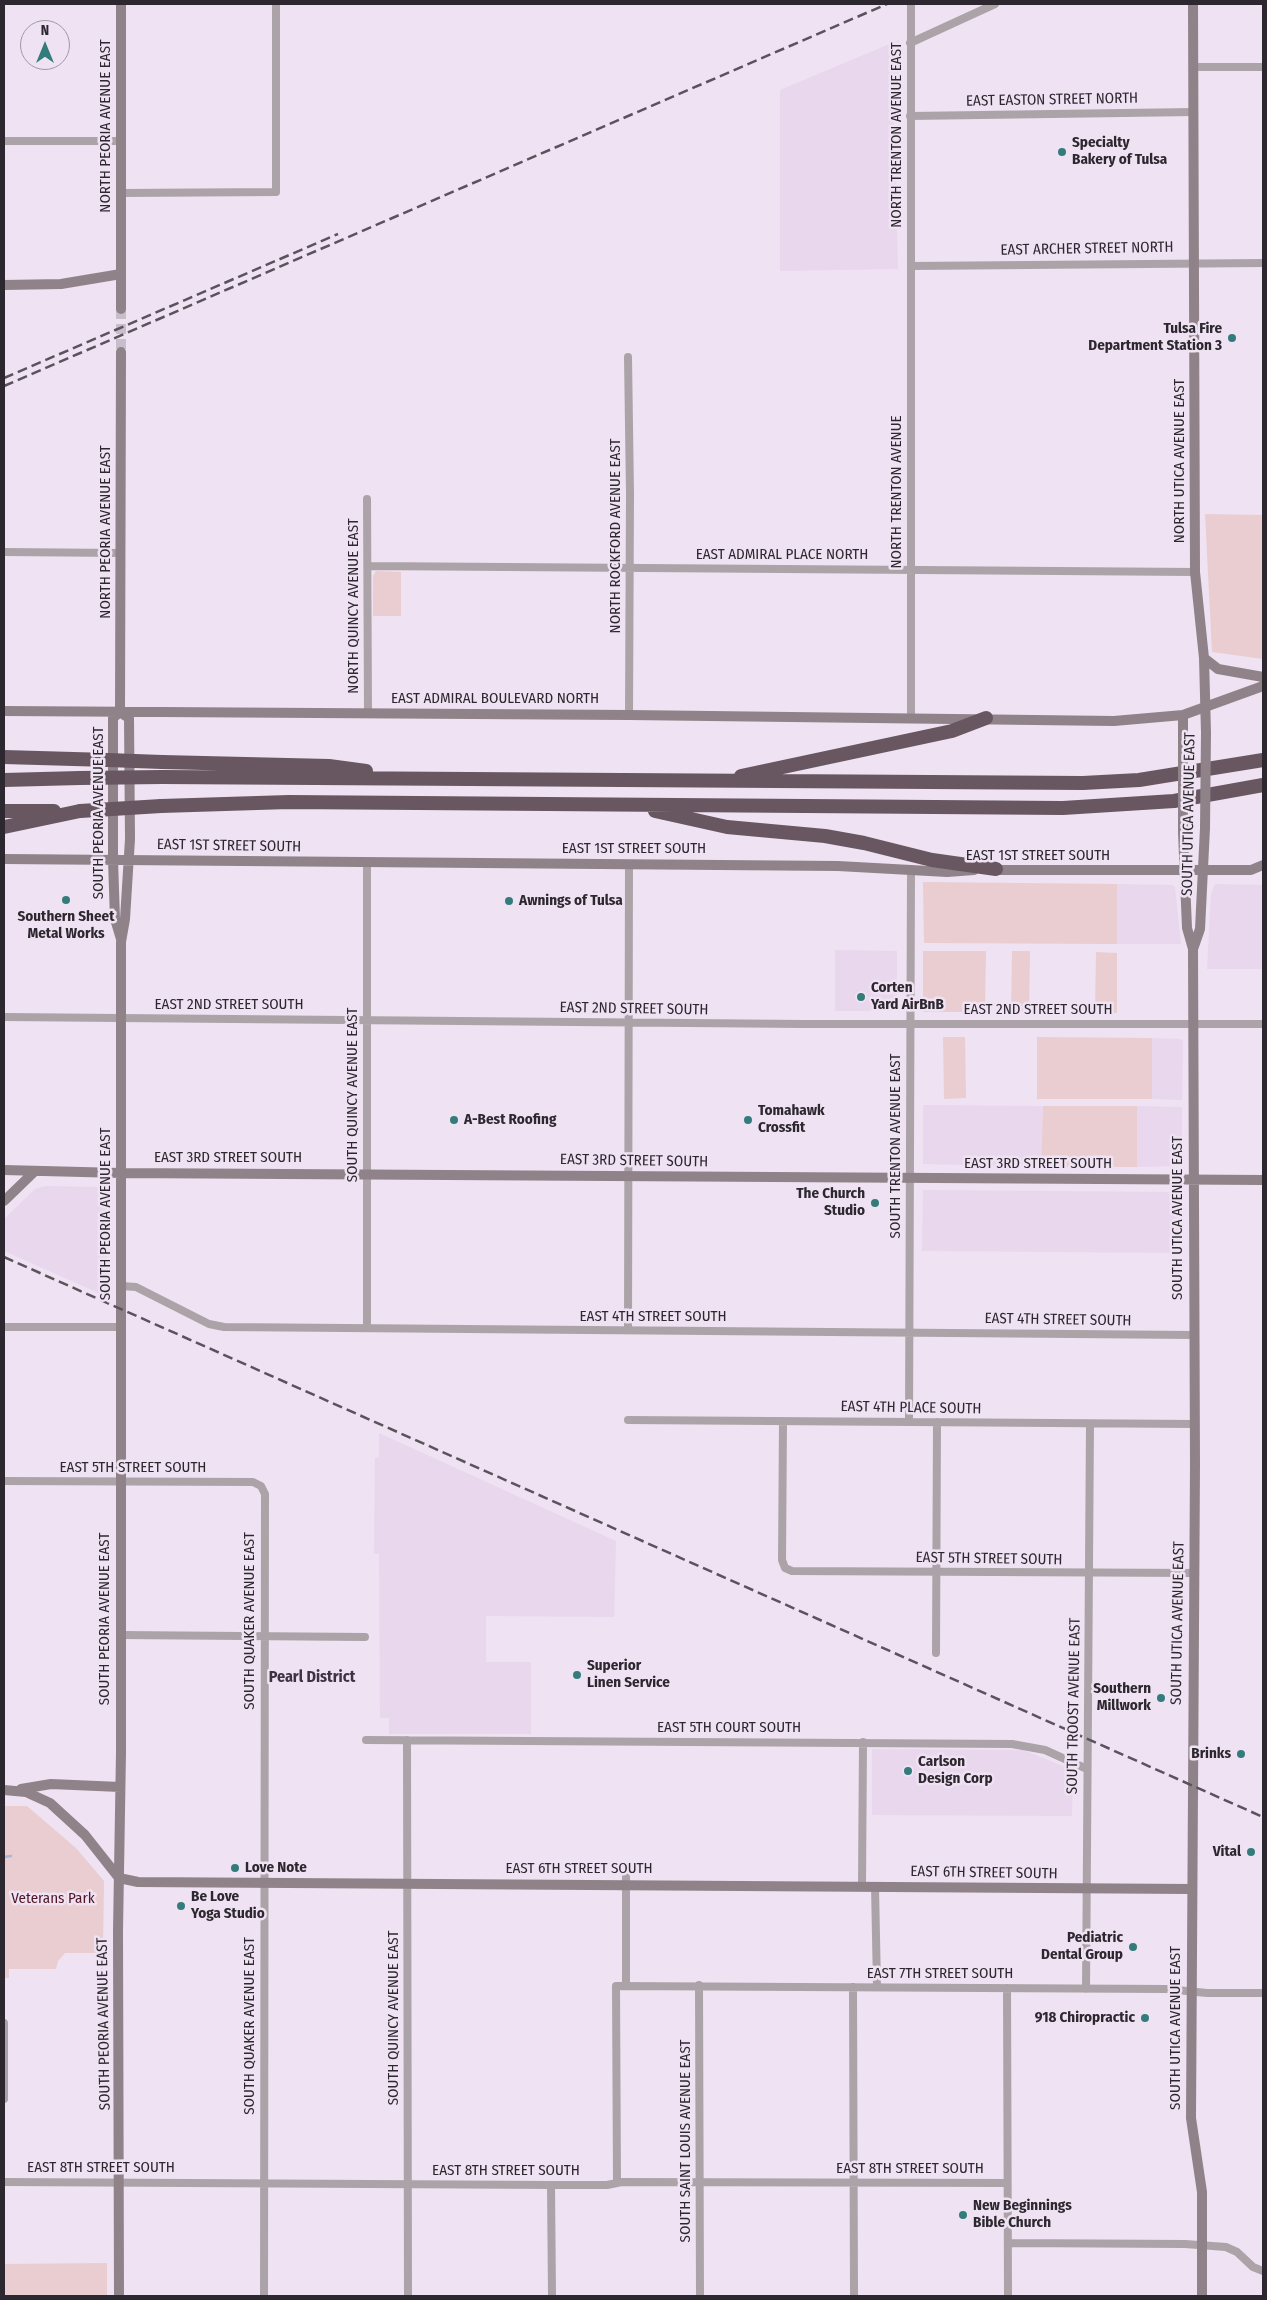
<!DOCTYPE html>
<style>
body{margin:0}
#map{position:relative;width:1267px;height:2300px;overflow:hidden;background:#efe2f2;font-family:"Fira Sans Condensed",sans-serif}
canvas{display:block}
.frame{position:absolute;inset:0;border:5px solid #2d282f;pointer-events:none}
.north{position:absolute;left:20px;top:20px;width:50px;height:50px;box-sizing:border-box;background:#efe2f2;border:1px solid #a198a4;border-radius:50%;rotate:0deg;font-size:14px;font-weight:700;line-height:20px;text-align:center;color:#2d282f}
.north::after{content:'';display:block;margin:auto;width:18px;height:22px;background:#337c7b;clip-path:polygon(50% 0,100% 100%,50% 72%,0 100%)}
</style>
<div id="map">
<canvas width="1267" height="2300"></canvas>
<div class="frame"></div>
<div class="north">N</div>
</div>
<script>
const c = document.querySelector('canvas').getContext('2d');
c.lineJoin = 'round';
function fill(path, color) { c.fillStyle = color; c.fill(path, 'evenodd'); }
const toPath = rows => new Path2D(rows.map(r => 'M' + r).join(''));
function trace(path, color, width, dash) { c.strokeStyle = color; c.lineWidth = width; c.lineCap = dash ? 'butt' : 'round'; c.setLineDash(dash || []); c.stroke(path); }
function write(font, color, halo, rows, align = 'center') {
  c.font = font + ' "Fira Sans Condensed",sans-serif'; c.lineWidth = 5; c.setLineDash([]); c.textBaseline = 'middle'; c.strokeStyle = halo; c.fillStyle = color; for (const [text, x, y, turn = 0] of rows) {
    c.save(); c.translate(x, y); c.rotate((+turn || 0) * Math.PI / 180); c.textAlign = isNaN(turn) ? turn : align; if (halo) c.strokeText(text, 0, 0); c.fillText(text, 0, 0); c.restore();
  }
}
fill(toPath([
 [899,40,899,120,894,120,898,269,780,271,780,90],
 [1117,884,1173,885,1175,887,1181,944,1117,944],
 [1215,884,1263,885,1263,969,1207,969,1211,893],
 [835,950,897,951,897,1011,835,1011],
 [1152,1038,1180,1039,1183,1041,1182,1100,1152,1099],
 [923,1105,1043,1106,1041,1167,923,1164],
 [1137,1106,1182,1107,1182,1166,1137,1167],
 [45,1186,103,1187,108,1192,108,1297,4,1251,4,1219,35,1189],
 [923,1190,1174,1192,1178,1193,1178,1253,922,1251],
 [379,1433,616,1541,614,1617,486,1616,486,1662,531,1662,531,1734,389,1734,389,1718,380,1718,379,1554,374,1554,375,1458,379,1457],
 [872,1749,1023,1750,1073,1770,1072,1816,872,1815]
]), '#e9d7ee');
fill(toPath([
 [1205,514,1263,515,1263,659,1212,652],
 [376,571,401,572,401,616,373,616,373,576],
 [923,882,1117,884,1117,944,924,943],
 [923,951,986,951,985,1012,923,1012],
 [1012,951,1030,951,1029,1013,1011,1012],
 [1096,952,1117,953,1117,1013,1095,1014],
 [943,1037,965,1037,966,1098,944,1099],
 [1037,1037,1152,1038,1152,1099,1037,1099],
 [1043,1106,1137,1106,1137,1167,1041,1167],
 [4,1806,27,1806,76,1848,104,1881,101,2079,101,1953,65,1953,58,1961,56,1969,9,1969,9,1978,4,1978],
 [107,2263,107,2296,4,2296,4,2264]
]), '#eacdd0');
trace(toPath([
 [4,1857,11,1856]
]), '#a8b6da', 2.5);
trace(toPath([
 [121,309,121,352]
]), '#c8bdcb', 10, [10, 5]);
trace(toPath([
 [911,4,911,718],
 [910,43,995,4],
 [1193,67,1263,67],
 [910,116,1194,112],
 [4,141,121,141],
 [121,193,276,192,276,4],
 [911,266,1263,263],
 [628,357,630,494,629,715],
 [367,499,368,713],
 [4,552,121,553],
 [368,566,1195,572],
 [367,862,367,1328],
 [4,1017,803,1024,1263,1024],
 [121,1286,136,1287,209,1324,224,1327,1193,1335],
 [4,1327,121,1327],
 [628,1330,629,864],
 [628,1420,1194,1424],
 [783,1421,782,1560,785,1568,792,1571,1194,1573],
 [909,1422,911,870],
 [4,1481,253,1482,261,1486,265,1494,264,2296],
 [120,1635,365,1637],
 [936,1653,937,1422],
 [366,1740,1012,1744,1045,1750,1087,1769],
 [407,1740,408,2296],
 [862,1886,863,1742],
 [875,1886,877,1987],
 [626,1985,626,1877],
 [699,1985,700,2296],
 [853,1987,854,2296],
 [1007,1988,1008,2296],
 [1086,1989,1090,1424],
 [4,2023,4,2099],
 [4,2182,551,2185,607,2185,622,2182,1007,2183],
 [617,2183,616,1986,1166,1989,1207,1993,1263,1993],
 [551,2185,552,2296],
 [1008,2243,1185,2244,1226,2247,1237,2252,1253,2267,1263,2271]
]), '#aca3a8', 8);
trace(toPath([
 [1193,4,1195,572,1204,658,1206,733],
 [4,285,61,284,121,274],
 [121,309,121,4],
 [1204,658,1218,669,1263,677],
 [4,711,629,715,1114,721,1183,715,1263,686],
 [120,712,121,352],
 [120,712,113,718,113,860,115,919,121,939],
 [1183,737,1183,715],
 [1183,832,1187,928,1193,949,1195,1464,1191,2118,1202,2192,1202,2296],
 [4,859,838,866,947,872,974,870],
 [991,870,1251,870,1263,865],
 [1193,949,1200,929,1205,828],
 [4,1170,121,1173,1263,1180],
 [4,1201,34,1172],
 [21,1789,51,1784,120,1787],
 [4,1790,26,1792,50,1803,85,1835,119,1878,138,1882,1191,1889],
 [119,2296,118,1931,121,1752,121,942,125,919,130,839,129,718,120,712]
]), '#8f8389', 10);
trace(toPath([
 [4,757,108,760],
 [162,762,329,766,366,771],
 [741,776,952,731,986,718],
 [162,777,1083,783,1139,780,1263,760],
 [4,780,80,778],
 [161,806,289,802,1063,808,1174,801,1263,785],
 [4,811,54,811],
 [655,811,727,827,825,836,864,843,932,860,996,869],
 [4,827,80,811]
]), '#685761', 14);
trace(toPath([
 [4,378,338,234],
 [4,386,887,4],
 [4,1257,1263,1817]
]), '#5a535c', 2.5, [10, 5]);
trace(toPath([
 [1183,737,1183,832],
 [1205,828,1206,733]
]), '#8f8389', 10);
trace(toPath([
 [108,760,162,762],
 [80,778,162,777],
 [80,811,161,806]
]), '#685761', 14);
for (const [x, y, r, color] of [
 [1062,152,5,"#337c7b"],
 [1232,338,5,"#337c7b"],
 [66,900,5,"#337c7b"],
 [509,901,5,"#337c7b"],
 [861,997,5,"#337c7b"],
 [454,1120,5,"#337c7b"],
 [748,1120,5,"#337c7b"],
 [875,1203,5,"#337c7b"],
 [577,1675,5,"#337c7b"],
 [1161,1698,5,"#337c7b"],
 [1241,1754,5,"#337c7b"],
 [908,1771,5,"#337c7b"],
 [1251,1852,5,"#337c7b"],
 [235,1868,5,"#337c7b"],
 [181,1906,5,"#337c7b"],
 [1133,1947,5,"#337c7b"],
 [1145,2018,5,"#337c7b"],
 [963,2215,5,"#337c7b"]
]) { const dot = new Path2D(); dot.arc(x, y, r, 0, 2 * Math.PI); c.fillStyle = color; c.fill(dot); trace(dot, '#efe2f2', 2); }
write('15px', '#2d282f', '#efe2f2', [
 ["EAST EASTON STREET NORTH",1052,100,-1],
 ["NORTH PEORIA AVENUE EAST",106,126,-90],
 ["NORTH TRENTON AVENUE EAST",897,135,-90],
 ["EAST ARCHER STREET NORTH",1087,249,-1],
 ["NORTH UTICA AVENUE EAST",1180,461,-90],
 ["NORTH TRENTON AVENUE",897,492,-90],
 ["NORTH PEORIA AVENUE EAST",106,532,-90],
 ["NORTH ROCKFORD AVENUE EAST",616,536,-90],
 ["EAST ADMIRAL PLACE NORTH",782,555],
 ["NORTH QUINCY AVENUE EAST",354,606,-90],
 ["EAST ADMIRAL BOULEVARD NORTH",495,699],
 ["SOUTH PEORIA AVENUE EAST",99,813,-90],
 ["SOUTH UTICA AVENUE EAST",1189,814,-89],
 ["EAST 1ST STREET SOUTH",229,846,1],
 ["EAST 1ST STREET SOUTH",634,849],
 ["EAST 1ST STREET SOUTH",1038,856],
 ["EAST 2ND STREET SOUTH",229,1005],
 ["EAST 2ND STREET SOUTH",634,1009,1],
 ["EAST 2ND STREET SOUTH",1038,1010],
 ["SOUTH QUINCY AVENUE EAST",353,1095,-90],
 ["SOUTH TRENTON AVENUE EAST",896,1146,-90],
 ["EAST 3RD STREET SOUTH",228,1158],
 ["EAST 3RD STREET SOUTH",634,1161,1],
 ["EAST 3RD STREET SOUTH",1038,1164],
 ["SOUTH PEORIA AVENUE EAST",106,1214,-90],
 ["SOUTH UTICA AVENUE EAST",1178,1218,-90],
 ["EAST 4TH STREET SOUTH",653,1317],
 ["EAST 4TH STREET SOUTH",1058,1320,1],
 ["EAST 4TH PLACE SOUTH",911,1408,1],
 ["EAST 5TH STREET SOUTH",133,1468],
 ["EAST 5TH STREET SOUTH",989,1559,1],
 ["SOUTH PEORIA AVENUE EAST",105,1619,-90],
 ["SOUTH QUAKER AVENUE EAST",250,1621,-90],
 ["SOUTH UTICA AVENUE EAST",1178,1623,-89],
 ["SOUTH TROOST AVENUE EAST",1074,1706,-89],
 ["EAST 5TH COURT SOUTH",729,1728],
 ["EAST 6TH STREET SOUTH",579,1869],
 ["EAST 6TH STREET SOUTH",984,1873,1],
 ["EAST 7TH STREET SOUTH",940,1974],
 ["SOUTH QUINCY AVENUE EAST",394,2018,-90],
 ["SOUTH PEORIA AVENUE EAST",104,2024,-91],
 ["SOUTH QUAKER AVENUE EAST",250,2026,-90],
 ["SOUTH UTICA AVENUE EAST",1176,2028,-90],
 ["SOUTH SAINT LOUIS AVENUE EAST",686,2141,-90],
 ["EAST 8TH STREET SOUTH",101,2168],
 ["EAST 8TH STREET SOUTH",910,2169],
 ["EAST 8TH STREET SOUTH",506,2171]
]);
write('bold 15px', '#2d282f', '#efe2f2', [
 ["Specialty",1072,143],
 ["Bakery of Tulsa",1072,160],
 ["Tulsa Fire",1222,329,"right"],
 ["Department Station 3",1222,346,"right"],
 ["Awnings of Tulsa",519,901],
 ["Southern Sheet",66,917,"center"],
 ["Metal Works",66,934,"center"],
 ["Corten",871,988],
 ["Yard AirBnB",871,1005],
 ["Tomahawk",758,1111],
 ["Crossfit",758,1128],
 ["A-Best Roofing",464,1120],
 ["The Church",865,1194,"right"],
 ["Studio",865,1211,"right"],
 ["Superior",587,1666],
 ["Linen Service",587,1683],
 ["Southern",1151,1689,"right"],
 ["Millwork",1151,1706,"right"],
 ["Brinks",1231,1754,"right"],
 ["Carlson",918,1762],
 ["Design Corp",918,1779],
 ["Vital",1241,1852,"right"],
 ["Love Note",245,1868],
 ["Be Love",191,1897],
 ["Yoga Studio",191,1914],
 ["Pediatric",1123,1938,"right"],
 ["Dental Group",1123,1955,"right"],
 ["918 Chiropractic",1135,2018,"right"],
 ["New Beginnings",973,2206],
 ["Bible Church",973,2223]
], 'left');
write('15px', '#4f1725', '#efe2f2', [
 ["Veterans Park",53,1899]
]);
write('bold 16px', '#3e3441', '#efe2f2', [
 ["Pearl District",312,1678]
]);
</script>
